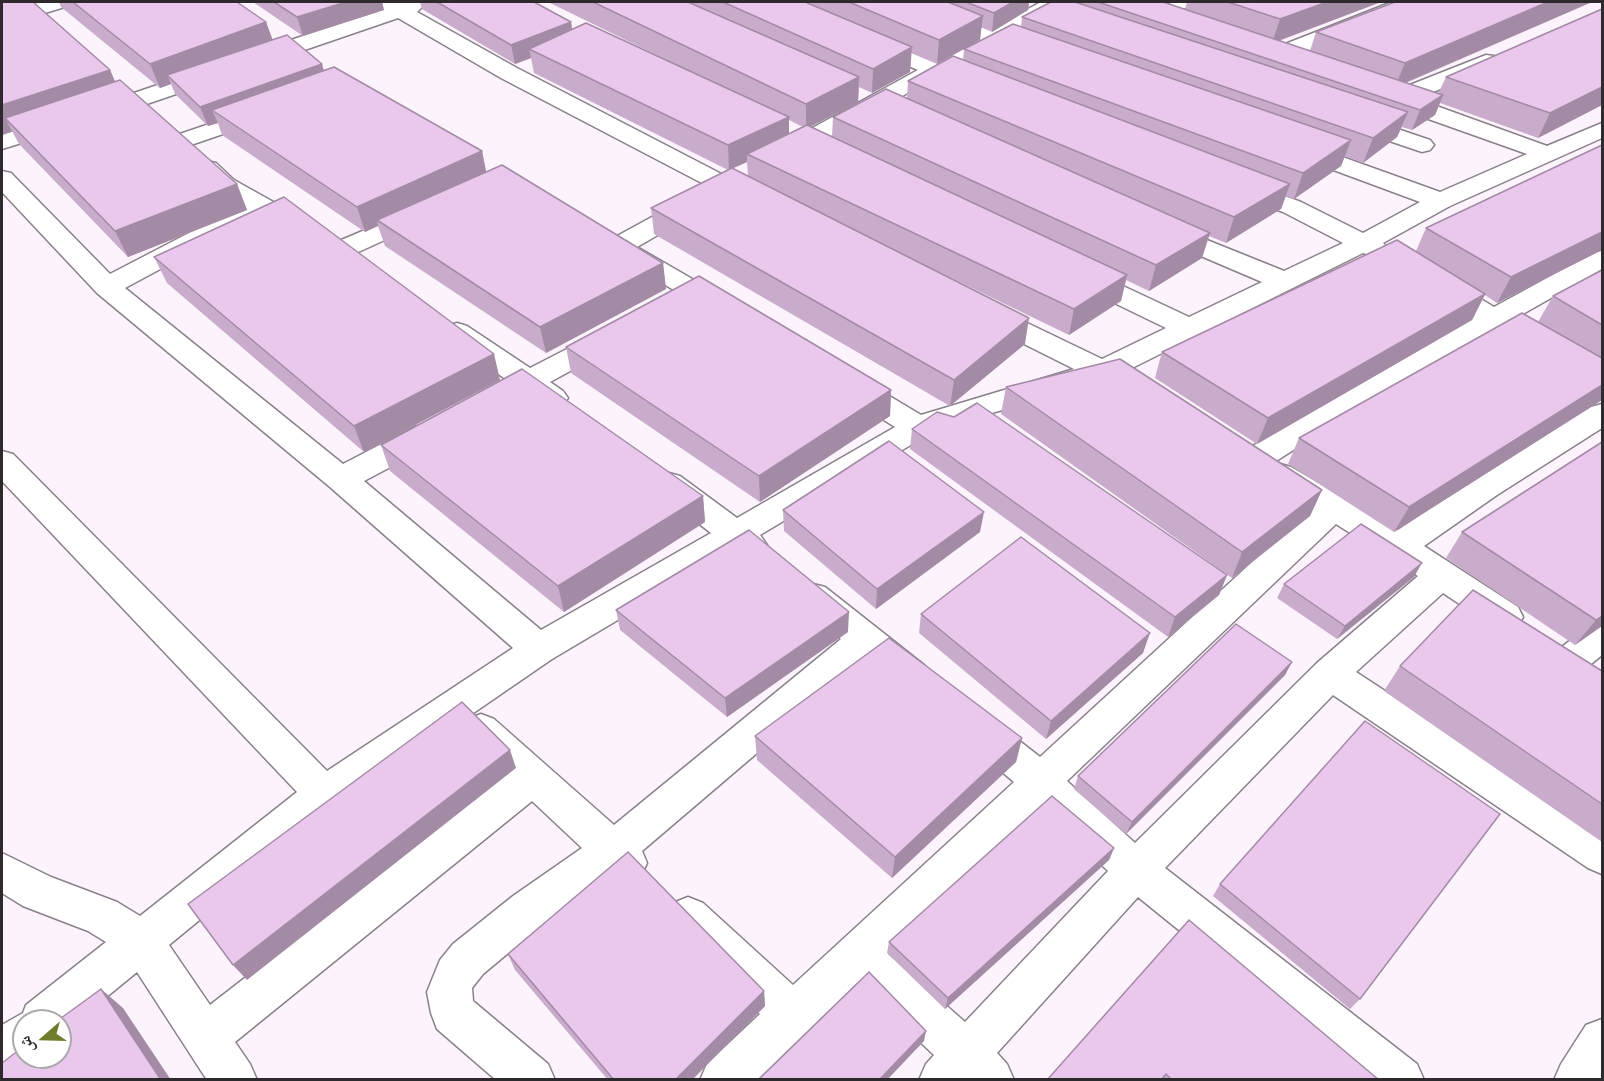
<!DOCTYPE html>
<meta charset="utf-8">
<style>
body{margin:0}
#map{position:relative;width:1604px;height:1081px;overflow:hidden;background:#fcf3fd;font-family:"Fira Sans Condensed","Noto Naskh Arabic",sans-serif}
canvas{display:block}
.frame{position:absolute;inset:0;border:3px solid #2d292d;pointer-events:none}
.north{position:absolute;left:12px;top:1009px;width:60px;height:60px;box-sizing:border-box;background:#fff;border:2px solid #aba9ab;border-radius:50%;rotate:250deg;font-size:16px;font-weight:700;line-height:24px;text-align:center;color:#2d292d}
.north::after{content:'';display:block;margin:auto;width:21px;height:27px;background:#707c29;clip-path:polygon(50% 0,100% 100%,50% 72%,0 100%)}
</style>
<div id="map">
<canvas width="1604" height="1081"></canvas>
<div class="frame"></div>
<div class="north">ش</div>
</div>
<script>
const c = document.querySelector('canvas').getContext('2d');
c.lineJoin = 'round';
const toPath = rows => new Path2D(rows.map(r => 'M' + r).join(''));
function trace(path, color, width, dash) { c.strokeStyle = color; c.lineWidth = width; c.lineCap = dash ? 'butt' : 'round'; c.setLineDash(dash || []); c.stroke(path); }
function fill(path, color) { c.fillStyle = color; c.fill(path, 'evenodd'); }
const street = toPath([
 [41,2,71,2,68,6,2,26,2,14,41,2],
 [375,2,420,2,423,6,417,12,517,68,760,194,763,199,760,204,751,206,742,204,501,78,398,18,141,106,2,149,2,135,125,96,383,9,375,2],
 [886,2,913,2,989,30,1041,2,1065,2,1062,6,1007,37,1037,48,1040,53,1037,58,1029,59,1021,58,992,46,952,68,982,80,985,85,982,90,974,92,966,90,936,77,792,158,784,160,776,158,772,153,776,148,918,70,862,46,858,42,862,38,869,36,876,38,934,61,973,39,889,6,886,2],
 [1166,2,1194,2,1191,6,1149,20,1142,18,1139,14,1142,10,1166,2],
 [1392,2,1419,2,1416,6,1281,62,1273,63,1265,62,1262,57,1265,52,1392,2],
 [1486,55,1494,56,1497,61,1494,66,1417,99,1547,146,1602,123,1602,138,1450,206,1383,243,1389,249,1385,255,1376,257,1363,253,1124,372,1127,376,1122,383,1112,386,1099,382,978,417,929,434,760,535,767,545,762,554,750,558,734,551,552,659,338,806,169,945,210,1005,505,776,468,741,462,730,468,719,481,714,494,719,614,825,841,639,801,607,796,597,801,587,813,584,825,587,924,665,929,676,924,687,911,691,898,687,866,660,642,851,647,863,641,876,627,882,611,875,543,924,483,974,472,988,473,1001,548,1064,555,1080,496,1080,437,1029,431,1013,427,992,440,960,453,944,513,896,582,848,532,801,235,1042,250,1064,257,1080,207,1080,137,972,60,1035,60,1021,24,1021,24,1057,32,1057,18,1069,2,1075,2,1025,23,1013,26,1005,106,942,88,931,23,906,2,893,2,853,51,877,117,902,140,916,297,792,2,481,2,451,13,454,327,771,513,648,330,487,97,293,2,192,2,171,11,173,110,274,241,206,216,190,198,173,195,168,198,163,207,161,216,163,234,180,311,223,315,228,311,233,302,236,259,216,125,288,343,464,414,427,425,424,436,427,440,435,436,443,364,481,541,630,711,533,658,492,653,484,658,476,669,473,680,476,737,518,895,427,841,393,836,386,841,379,851,376,861,379,921,415,1074,369,976,320,972,314,976,308,986,305,996,308,1102,359,1166,328,1073,283,1069,277,1073,271,1082,269,1091,271,1189,317,1262,282,1154,236,1150,231,1154,226,1163,223,1172,226,1284,271,1343,243,1283,212,1231,193,1228,188,1231,183,1240,181,1249,183,1301,202,1363,233,1420,202,1293,155,1289,150,1293,145,1301,143,1309,145,1440,192,1527,154,1389,105,1384,99,1387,94,1486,55],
 [262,106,270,108,273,113,270,118,179,149,171,147,167,142,171,137,262,106],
 [1356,115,1430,140,1434,145,1430,150,1422,152,1348,127,1344,122,1348,117,1356,115],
 [692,198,701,200,704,205,701,210,637,247,732,302,736,308,732,314,722,317,712,314,616,254,608,253,604,247,608,241,683,200,692,198],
 [422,206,431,209,435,214,431,219,345,258,336,260,327,258,323,252,327,246,422,206],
 [1602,251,1602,269,1514,319,1602,370,1602,393,1592,390,1493,330,1399,383,1265,468,1254,471,1243,468,1238,460,1243,452,1379,369,1473,318,1429,292,1426,286,1429,280,1439,278,1449,280,1494,307,1593,253,1602,251],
 [457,323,467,326,530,368,598,333,608,330,618,333,622,339,618,345,550,382,563,391,568,398,563,405,553,408,543,405,527,394,513,399,503,396,498,389,507,380,447,338,443,332,447,326,457,323],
 [1602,404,1602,428,1497,495,1424,546,1518,607,1523,617,1518,627,1506,631,1494,627,1443,593,1356,672,1602,833,1602,874,1588,868,1333,695,1165,868,1417,1064,1424,1080,1364,1080,1138,897,997,1053,1007,1064,1014,1080,919,1080,926,1064,934,1055,857,983,757,1080,700,1080,707,1064,760,1014,673,931,667,917,673,903,688,897,703,903,793,985,1014,782,968,743,962,732,968,721,981,716,994,721,1040,757,1311,508,1269,483,1264,475,1269,467,1280,464,1291,467,1398,530,1475,479,1591,407,1602,404],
 [1336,524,1418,576,1317,663,1135,843,1067,781,1336,524],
 [1041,807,1108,871,965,1022,888,954,1041,807],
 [1602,621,1602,655,1584,670,1571,675,1558,670,1553,660,1558,650,1590,625,1602,621],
 [1602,1019,1602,1080,1554,1080,1561,1064,1586,1025,1602,1019]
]);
trace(street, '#89818a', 3);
fill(street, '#fff');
fill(toPath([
 [2,2,110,70,115,82,237,184,247,210,128,257,19,144,12,131,2,135],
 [59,2,237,2,266,22,272,40,324,70,482,151,486,172,663,263,666,289,546,353,385,246,378,226,365,232,222,135,218,123,208,126,175,94,171,84,160,88,61,7],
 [253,2,382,2,384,10,303,36],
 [420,2,534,2,571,22,572,30,677,65,548,2,1029,2,1028,10,992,32,981,27,980,40,937,64,911,53,910,72,872,93,859,87,858,102,810,127,832,137,833,117,907,98,908,81,963,60,964,49,1021,27,1022,17,1051,2,1175,2,1169,4,1185,9,1187,2,1381,2,1279,41,1310,51,1316,32,1592,2,1406,83,1438,94,1446,77,1602,105,1538,138,1440,103,1435,115,1412,130,1402,127,1397,137,1363,163,1345,156,1341,166,1294,199,1286,196,1281,209,1226,243,1209,236,1202,258,1149,291,1126,280,1121,301,1069,335,916,261,1025,344,950,406,654,234,651,208,728,170,534,73,531,58,515,64,422,9],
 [789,120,803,127,789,134],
 [747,162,748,176,733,168],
 [1602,145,1602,250,1497,303,1485,295,1472,320,1257,444,1155,378,1162,352,1416,251,1426,228],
 [154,257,500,380,364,452,167,283],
 [1602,270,1602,400,1394,532,1288,464,1299,438,1538,322,1553,296],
 [566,347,891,390,890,416,760,502,571,373],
 [1006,387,1322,490,1310,516,1232,578,1001,414],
 [912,429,1227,575,1219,595,1168,637,910,449],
 [1602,442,1602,626,1575,645,1446,558,1462,532],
 [381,445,703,496,705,522,564,612,390,471],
 [783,510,980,532,876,609,784,531],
 [1414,577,1337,639,1277,598,1284,584],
 [616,610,848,632,727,717,620,630],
 [921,614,1143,653,1046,739,919,633],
 [1292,662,1285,675,1126,834,1074,789,1078,776],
 [1400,666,1602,671,1602,842,1384,691],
 [755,736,1022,738,1016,762,892,878,757,760],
 [1114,848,1109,860,945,1009,887,953,889,942],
 [1220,884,1360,999,1350,1009,1213,896],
 [1189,920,1379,1080,1047,1080],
 [508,954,764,991,765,1006,692,1080,608,1080,515,970]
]), '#c9abcb');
fill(toPath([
 [346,2,382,2,384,10,303,36,297,17],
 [1013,2,1029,2,1028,10,992,32,994,13],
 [1327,2,1381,2,1272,43,1280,19],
 [1548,2,1592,2,1395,87,1405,63],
 [983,16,980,40,937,64,939,40],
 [266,22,275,46,167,75,171,84,160,88,150,64],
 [571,22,574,41,529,49,531,58,515,64,511,45],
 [912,47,910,72,872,93,873,69],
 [322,64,328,84,212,110,218,123,208,126,200,107],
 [110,70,121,95,5,118,12,131,2,135,2,105],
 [859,77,858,102,806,129,806,104],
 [1602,87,1602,105,1538,138,1550,113],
 [1443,95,1435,115,1412,130,1420,110],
 [1408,112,1397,137,1363,163,1373,138],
 [789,117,789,142,747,154,747,162,729,170,728,145],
 [1351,140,1341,166,1294,199,1303,173],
 [482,151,487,176,377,220,378,226,365,232,357,207],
 [237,184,247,210,128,257,115,231],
 [1290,184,1281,209,1226,243,1234,217],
 [1602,232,1602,250,1497,303,1511,277],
 [1210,233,1202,258,1149,291,1156,265],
 [663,263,666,289,546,353,540,327],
 [1127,275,1121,301,1069,335,1074,309],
 [1485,294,1472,320,1257,444,1268,418],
 [1029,318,1025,344,950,406,954,380],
 [494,354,500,380,364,452,354,426],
 [1602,385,1602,400,1394,532,1409,507],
 [891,390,890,416,760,502,759,476],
 [1322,490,1310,516,1232,578,1242,552],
 [703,496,705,522,564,612,558,586],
 [984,512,980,532,876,609,877,589],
 [1422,563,1414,577,1337,639,1345,626],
 [1227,575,1219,595,1168,637,1175,617],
 [849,612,848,632,727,717,725,698],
 [1602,616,1602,626,1575,645,1596,620],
 [1150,633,1143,653,1046,739,1051,721],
 [1292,662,1285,675,1126,834,1132,822],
 [1022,738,1016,762,892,878,895,857],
 [510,750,516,768,247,980,233,965],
 [1114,848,1109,860,945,1009,948,998],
 [101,989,123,1008,171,1080,161,1080],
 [764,991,765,1006,692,1080,675,1080],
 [926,1031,924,1041,887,1080,879,1080]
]), '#a48ba5');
const building = toPath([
 [2,2,33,2,110,70,2,105,2,2],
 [73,2,237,2,266,22,150,64,73,2],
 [274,2,346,2,297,17,274,2],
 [437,2,534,2,571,22,511,45,437,2],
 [593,2,688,2,859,77,806,104,593,2],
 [723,2,805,2,912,47,873,69,723,2],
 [849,2,948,2,983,16,939,40,849,2],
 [966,2,1013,2,994,13,966,2],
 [1051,2,1075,2,1408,112,1373,138,1022,17,1051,2],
 [1098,2,1163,2,1443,95,1420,110,1098,2],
 [1228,2,1327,2,1280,19,1228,2],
 [1395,2,1548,2,1405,63,1316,32,1395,2],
 [1602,9,1602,87,1550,113,1446,77,1602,9],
 [586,23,789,117,728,145,529,49,586,23],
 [1013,24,1351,140,1303,173,964,49,1013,24],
 [287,35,322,64,200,107,167,75,287,35],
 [953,56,1290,184,1234,217,908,81,953,56],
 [334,67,482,151,357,207,212,110,334,67],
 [120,80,237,184,115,231,5,118,120,80],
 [886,89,1210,233,1156,265,833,117,886,89],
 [807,125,1127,275,1074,309,747,154,807,125],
 [1602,145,1602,232,1511,277,1426,228,1602,145],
 [502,165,663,263,540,327,377,220,502,165],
 [732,168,1029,318,954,380,651,208,732,168],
 [284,197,494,354,354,426,154,257,284,197],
 [1397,240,1485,294,1268,418,1162,352,1397,240],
 [1602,270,1602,325,1553,296,1602,270],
 [699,276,891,390,759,476,566,347,699,276],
 [1522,313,1602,358,1602,385,1409,507,1299,438,1522,313],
 [1120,359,1322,490,1242,552,1006,387,1120,359],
 [522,369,703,496,558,586,381,445,522,369],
 [977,403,1227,575,1175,617,912,429,937,412,954,417,977,403],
 [889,441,984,512,877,589,783,510,889,441],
 [1602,442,1602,616,1596,620,1462,532,1602,442],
 [1361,524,1422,563,1345,626,1284,584,1361,524],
 [749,530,849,612,725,698,616,610,749,530],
 [1021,537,1150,633,1051,721,921,614,1021,537],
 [1473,590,1602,671,1602,804,1400,666,1473,590],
 [1236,624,1292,662,1132,822,1078,776,1236,624],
 [889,638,1022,738,895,857,755,736,889,638],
 [462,702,510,750,233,965,188,904,462,702],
 [1365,721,1500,814,1360,999,1220,884,1365,721],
 [1052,796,1114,848,948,998,889,942,1052,796],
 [628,852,764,991,675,1080,614,1080,508,954,628,852],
 [1189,920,1379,1080,1172,1080,1166,1074,1161,1080,1047,1080,1189,920],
 [869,972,926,1031,879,1080,758,1080,869,972],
 [101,989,161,1080,2,1080,2,1063,24,1046,24,1057,60,1057,60,1021,57,1021,101,989]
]);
fill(building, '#eac7ec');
trace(building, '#a48ba5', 1.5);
</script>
